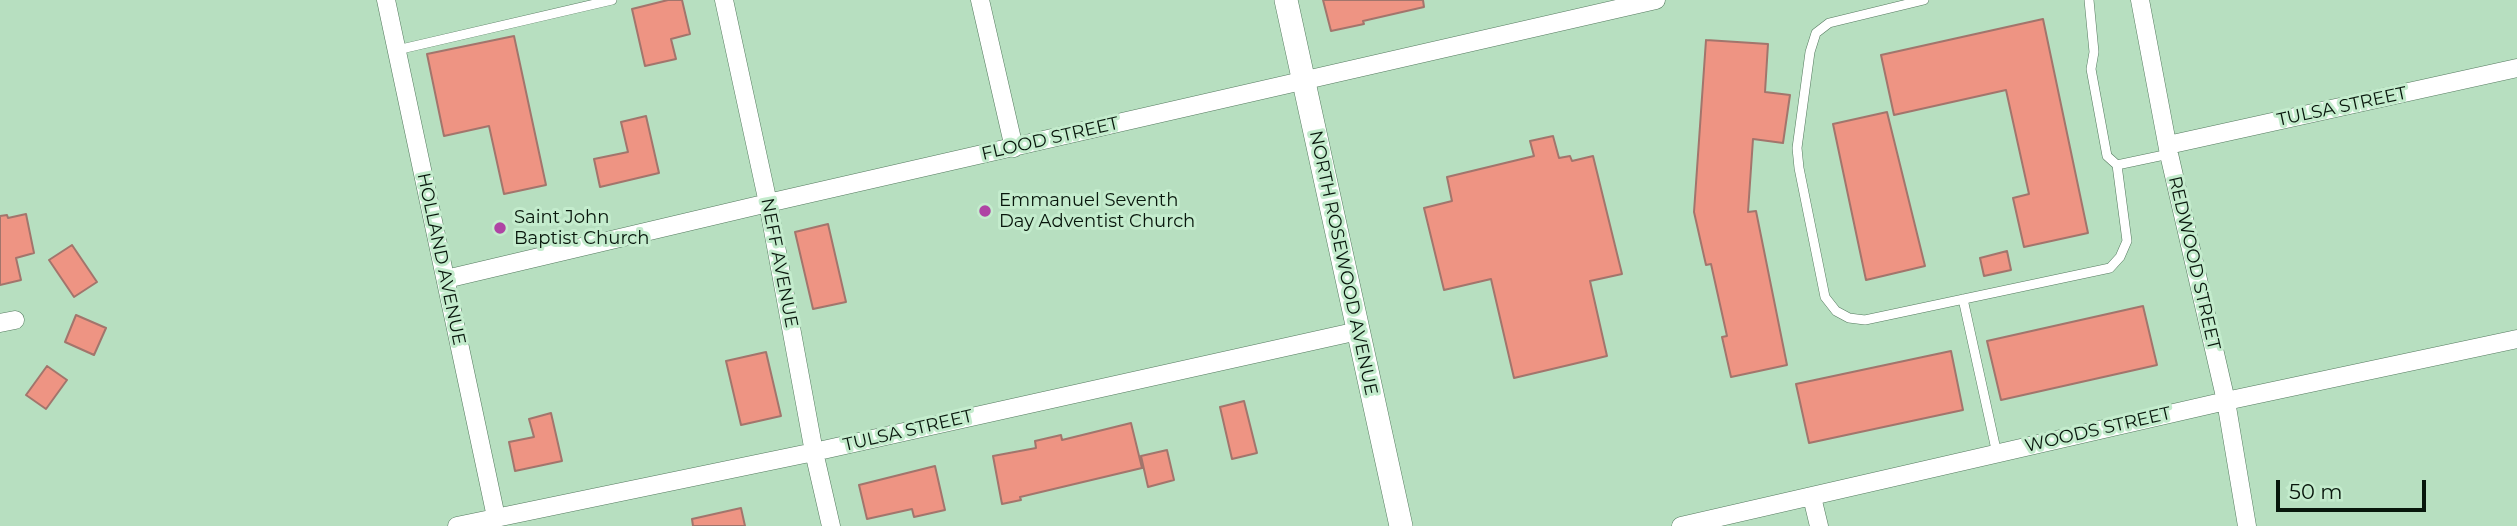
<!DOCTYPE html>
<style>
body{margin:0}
#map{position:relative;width:2517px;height:526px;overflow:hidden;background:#b7dfc0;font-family:Montserrat,sans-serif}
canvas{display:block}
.scale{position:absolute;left:2276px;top:480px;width:150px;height:32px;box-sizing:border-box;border:4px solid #08160c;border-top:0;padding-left:9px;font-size:21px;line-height:24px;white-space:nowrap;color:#08160c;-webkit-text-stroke:5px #c4eccd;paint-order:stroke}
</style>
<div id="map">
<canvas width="2517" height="526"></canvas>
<div class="scale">50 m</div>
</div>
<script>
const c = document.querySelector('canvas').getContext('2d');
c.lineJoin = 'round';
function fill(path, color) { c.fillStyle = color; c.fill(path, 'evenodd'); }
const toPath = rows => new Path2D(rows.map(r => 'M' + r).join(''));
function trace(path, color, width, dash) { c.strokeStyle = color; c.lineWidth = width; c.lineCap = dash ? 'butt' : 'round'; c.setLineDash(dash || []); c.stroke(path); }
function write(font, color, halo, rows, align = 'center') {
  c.font = font + ' Montserrat,sans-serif'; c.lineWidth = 6; c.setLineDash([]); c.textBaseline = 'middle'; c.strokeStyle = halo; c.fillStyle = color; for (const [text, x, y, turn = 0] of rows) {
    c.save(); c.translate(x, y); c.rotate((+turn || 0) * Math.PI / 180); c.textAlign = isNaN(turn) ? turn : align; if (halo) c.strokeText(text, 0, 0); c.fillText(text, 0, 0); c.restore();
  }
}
const building = toPath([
 [668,0,682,0,690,34,671,39,676,59,645,66,632,9,668,0],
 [1323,0,1423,0,1424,7,1363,21,1364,24,1331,31,1323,0],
 [2043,19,2088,233,2024,247,2013,198,2029,194,2006,90,1894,115,1881,55,2043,19],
 [514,36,546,185,504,194,489,126,444,136,427,54,514,36],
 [1706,40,1768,44,1765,92,1790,95,1783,143,1753,139,1748,212,1756,211,1787,365,1731,377,1722,337,1727,336,1711,264,1706,265,1694,212,1706,40],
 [1887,112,1925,266,1866,280,1833,124,1887,112],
 [646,116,659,173,600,187,594,159,628,152,621,122,646,116],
 [1553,136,1559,158,1570,156,1572,161,1593,156,1622,274,1590,281,1607,356,1514,378,1491,279,1444,290,1424,208,1452,201,1447,177,1534,156,1530,141,1553,136],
 [26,214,34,253,16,258,21,280,0,285,0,216,7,215,8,218,26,214],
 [828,224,846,302,813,309,795,232,828,224],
 [72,245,97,282,74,297,49,260,72,245],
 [2007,251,2011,270,1984,276,1980,258,2007,251],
 [2143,306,2157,365,2001,400,1987,341,2143,306],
 [76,315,106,328,94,355,65,342,76,315],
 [1951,351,1963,410,1809,443,1796,384,1951,351],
 [766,352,781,416,741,425,726,361,766,352],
 [47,366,67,380,46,409,26,395,47,366],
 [1244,401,1257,453,1232,459,1220,407,1244,401],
 [551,413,562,461,515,471,509,442,534,437,529,419,551,413],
 [1131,423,1142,468,1020,497,1021,500,1002,504,993,456,1036,448,1035,441,1061,435,1062,440,1131,423],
 [1167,450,1174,480,1148,487,1141,456,1167,450],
 [935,466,945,510,914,517,912,509,867,519,859,485,935,466],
 [741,508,745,526,693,526,692,519,741,508]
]);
fill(building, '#ee9483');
trace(building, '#a2756c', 2);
const service = toPath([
 [1924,0,1829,23,1816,33,1810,52,1797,148,1799,168,1825,297,1836,311,1849,318,1865,320,2110,268,2120,257,2127,241,2117,165,2107,156,2091,69,2094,52,2089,0],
 [397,50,612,0],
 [2117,165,2169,154],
 [1963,299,1997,454]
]);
const minor = toPath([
 [386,0,496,517],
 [724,0,768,203,814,452,831,526],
 [980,0,1014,148],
 [2140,0,2169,154,2226,401,2247,526],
 [2168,145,2517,68],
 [446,279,768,203,1656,0],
 [0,323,15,320],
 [1812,497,1819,526],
 [457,526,814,452,1358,331],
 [1681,526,2226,401,2517,339]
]);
const tertiary = toPath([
 [1286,0,1401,526]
]);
trace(service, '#557a5f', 10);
trace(minor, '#557a5f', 19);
trace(tertiary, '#557a5f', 24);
trace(service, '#fff', 9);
trace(minor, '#fff', 18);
trace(tertiary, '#fff', 23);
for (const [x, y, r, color] of [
 [985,211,7,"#af44a4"],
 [500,228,7,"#af44a4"]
]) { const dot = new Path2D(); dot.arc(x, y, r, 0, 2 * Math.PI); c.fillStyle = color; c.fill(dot); trace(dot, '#c4eccd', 2.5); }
write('18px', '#08160c', '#c4eccd', [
 ["TULSA STREET",2342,107,-12],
 ["FLOOD STREET",1050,139,-13],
 ["HOLLAND AVENUE",441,259,78],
 ["NEFF AVENUE",779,263,79],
 ["NORTH ROSEWOOD AVENUE",1343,263,78],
 ["REDWOOD STREET",2194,263,77],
 ["WOODS STREET",2098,430,-13],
 ["TULSA STREET",908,431,-13]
]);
write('18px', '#08160c', '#c4eccd', [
 ["Emmanuel Seventh",999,201],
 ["Day Adventist Church",999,222],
 ["Saint John",514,218],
 ["Baptist Church",514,239]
], 'left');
</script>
